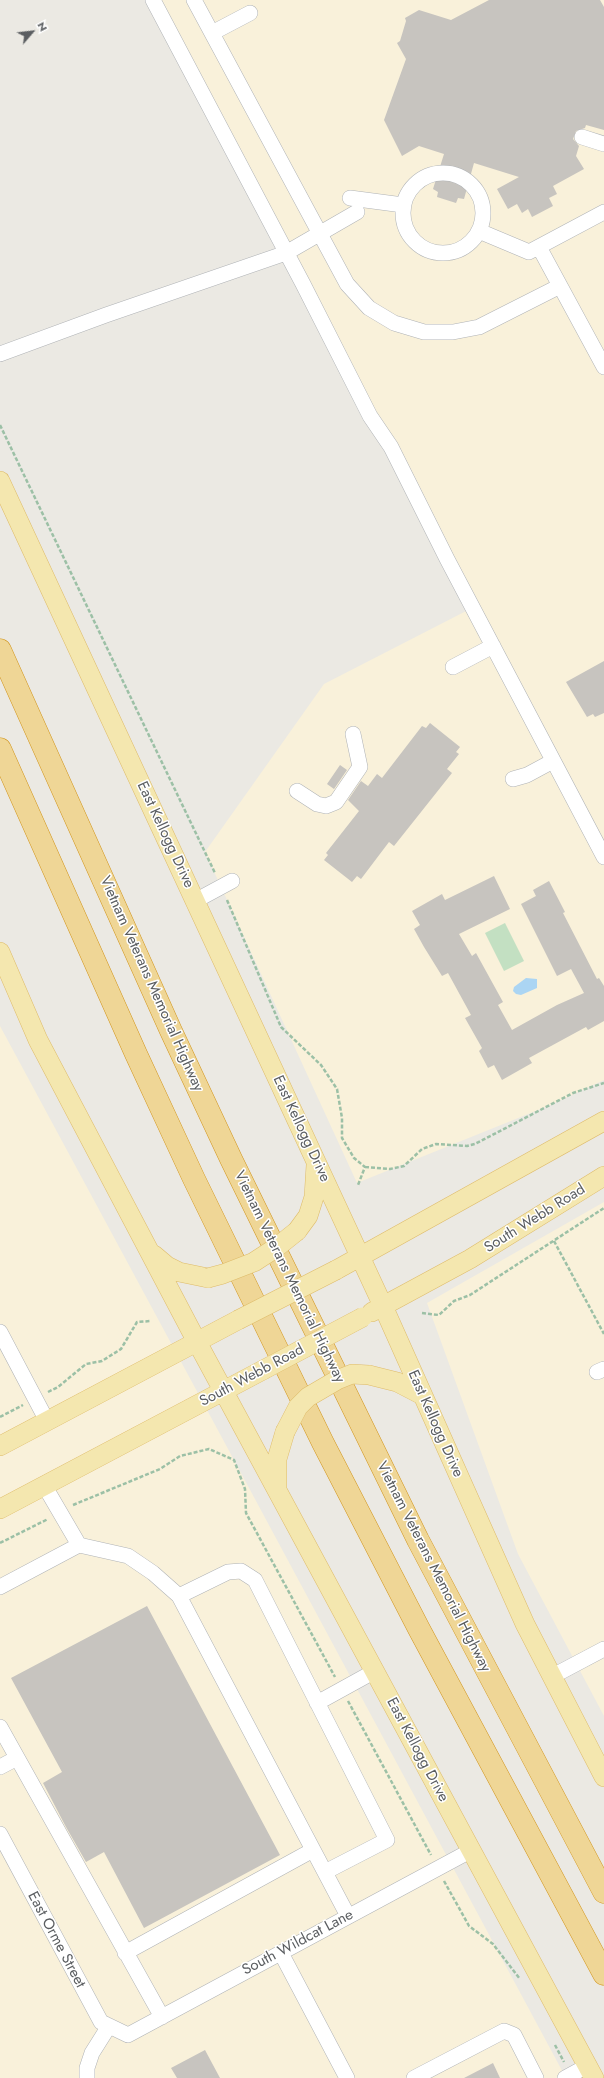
<!DOCTYPE html>
<style>
body{margin:0}
#map{position:relative;width:604px;height:2078px;overflow:hidden;background:#ebe9e3;font-family:Jost,sans-serif}
canvas{display:block}
.north{position:absolute;left:12px;top:12px;width:40px;height:40px;-webkit-text-stroke:3px #fff;paint-order:stroke;rotate:62deg;font-size:11px;font-weight:700;line-height:16px;text-align:center;color:#5b5e61}
.north::after{content:'';display:block;margin:auto;width:14px;height:18px;background:#5b5e61;clip-path:polygon(50% 0,100% 100%,50% 72%,0 100%)}
</style>
<div id="map">
<canvas width="604" height="2078"></canvas>
<div class="north">N</div>
</div>
<script>
const c = document.querySelector('canvas').getContext('2d');
c.lineJoin = 'round';
function fill(path, color) { c.fillStyle = color; c.fill(path, 'evenodd'); }
const toPath = rows => new Path2D(rows.map(r => 'M' + r).join(''));
function trace(path, color, width, dash) { c.strokeStyle = color; c.lineWidth = width; c.lineCap = dash ? 'butt' : 'round'; c.setLineDash(dash || []); c.stroke(path); }
function write(font, color, halo, rows, align = 'center') {
  c.font = font + ' Jost,sans-serif'; c.lineWidth = 3; c.setLineDash([]); c.textBaseline = 'middle'; c.strokeStyle = halo; c.fillStyle = color; for (const [text, x, y, turn = 0] of rows) {
    c.save(); c.translate(x, y); c.rotate((+turn || 0) * Math.PI / 180); c.textAlign = isNaN(turn) ? turn : align; if (halo) c.strokeText(text, 0, 0); c.fillText(text, 0, 0); c.restore();
  }
}
fill(toPath([
 [151,0,604,0,604,1080,548,1106,357,1183,205,852,324,684,472,608],
 [0,1026,234,1460,566,2078,0,2078],
 [604,1202,604,1716,518,1554,427,1303]
]), '#f9f1da');
fill(toPath([
 [505,923,524,961,504,971,485,933]
]), '#c3e0c2');
fill(toPath([
 [526,978,537,979,537,988,521,995,516,994,513,991,514,987]
]), '#abd5f3');
fill(toPath([
 [489,0,600,0,604,7,604,130,586,125,585,128,576,131,573,139,579,146,576,156,584,169,553,186,557,194,549,198,553,206,532,217,528,209,522,213,517,204,508,209,497,189,519,177,474,163,464,199,458,198,456,203,437,197,438,192,433,189,444,154,419,146,402,156,384,120,406,59,397,43,400,41,406,21,405,18,419,10,451,20],
 [604,661,604,713,595,717,593,714,587,717,566,682],
 [430,723,460,747,456,752,459,754,447,769,452,773,394,846,389,842,361,879,357,876,352,882,324,860,328,855,326,853,359,811,348,800,361,781,368,786,377,774,382,778,422,726,426,728],
 [340,765,347,770,334,789,327,784],
 [494,876,510,909,459,934,472,956,476,953,503,1002,498,1005,512,1030,557,1005,584,993,571,969,557,976,521,904,536,896,533,890,549,881,565,912,563,913,597,979,599,978,604,986,604,1021,588,1030,586,1027,529,1058,532,1063,502,1080,494,1065,488,1068,479,1051,482,1048,465,1018,471,1015,448,973,442,976,424,947,414,929,420,925,412,911,442,894,445,900],
 [147,1606,280,1855,144,1928,104,1852,86,1862,66,1827,43,1783,62,1772,11,1678],
 [205,2050,220,2078,177,2078,171,2068],
 [493,2063,500,2078,464,2078]
]), '#c7c4bf');
const minor = toPath([
 [153,0,303,284,370,416,391,447,447,559,604,857],
 [194,0,347,284,369,308,394,323,424,332,453,332,479,327,560,286],
 [212,33,250,13],
 [582,137,604,144],
 '403 213a40 40 0 1 1 80 0a40 40 0 1 1-80 0Z',
 [350,198,403,205],
 [479,231,529,252,604,212],
 [539,247,604,367],
 [0,354,106,315,286,253,357,212],
 [453,667,493,646],
 [513,779,527,775,553,761],
 [297,791,317,804,326,806,336,802,360,767,353,734],
 [195,901,232,881],
 [0,1332,47,1421],
 [597,1372,604,1369],
 [44,1485,79,1545],
 [0,1587,79,1545,128,1556,153,1573,179,1596,348,1916],
 [179,1596,228,1572,241,1571,255,1580,387,1840,325,1872],
 [551,1677,604,1649],
 [317,1703,375,1671],
 [0,1727,162,2017],
 [0,1767,17,1758],
 [0,1834,101,2022,128,2035,472,1850],
 [125,1953,313,1850],
 [281,1953,347,2078],
 [87,2078,87,2068,92,2053,109,2026],
 [414,2078,504,2031,514,2035,536,2078],
 [565,2078,587,2066]
]);
const major = toPath([
 [0,481,383,1306,525,1624,604,1777],
 [0,952,38,1040,197,1342,594,2078],
 [297,1231,308,1216,314,1197,316,1165],
 [154,1255,167,1266,179,1272,208,1278],
 [336,1270,604,1121],
 [372,1312,470,1259,604,1176],
 [369,1375,397,1382,422,1395],
 [0,1446,238,1320],
 [277,1487,277,1459,285,1432],
 [0,1509,263,1370]
]);
const highway = toPath([
 [0,650,171,1031,231,1159,418,1540,604,1892],
 [0,749,136,1054,194,1179,323,1443,419,1629,604,1974]
]);
trace(minor, '#b0b3b6', 16);
trace(major, '#debb69', 20);
trace(highway, '#d1951d', 23);
trace(toPath([
 [0,425,215,873],
 [227,900,281,1027,321,1065,337,1089,342,1118,342,1138,354,1158,365,1167,358,1185],
 [365,1167,390,1169,404,1166,422,1149,436,1144,467,1146,475,1144,573,1093,604,1083],
 [554,1241,604,1334],
 [422,1313,439,1315,454,1301,470,1295,604,1208],
 [48,1392,58,1387,86,1364,102,1361,121,1349,137,1322,151,1321],
 [0,1417,23,1405],
 [73,1505,160,1469,180,1456,209,1449,234,1460,245,1489,246,1513,335,1677],
 [0,1543,48,1519],
 [348,1701,431,1855],
 [444,1881,469,1926,493,1944,520,1979],
 [555,2045,564,2062]
]), '#9cc0a6', 2.5, [4, 2]);
trace(minor, '#fff', 15);
trace(major, '#f4e7af', 19);
trace(highway, '#efd696', 22);
const majorBridge = toPath([
 [208,1278,223,1274,254,1262,277,1247,297,1231],
 [238,1320,336,1270],
 [263,1370,363,1317],
 [285,1432,298,1407,308,1397,337,1380,352,1374,369,1375]
]);
trace(majorBridge, '#debb69', 20, []);
trace(majorBridge, '#f4e7af', 19);
write('15px', '#5b5e61', '#fff', [
 ["East Kellogg Drive",165,835,65],
 ["Vietnam Veterans Memorial Highway",151,984,66],
 ["East Kellogg Drive",301,1129,65],
 ["South Webb Road",535,1219,-32],
 ["Vietnam Veterans Memorial Highway",289,1277,64],
 ["South Webb Road",252,1376,-28],
 ["East Kellogg Drive",435,1424,66],
 ["Vietnam Veterans Memorial Highway",433,1567,63],
 ["East Kellogg Drive",417,1750,62],
 ["East Orme Street",56,1940,62],
 ["South Wildcat Lane",298,1943,-28]
]);
</script>
